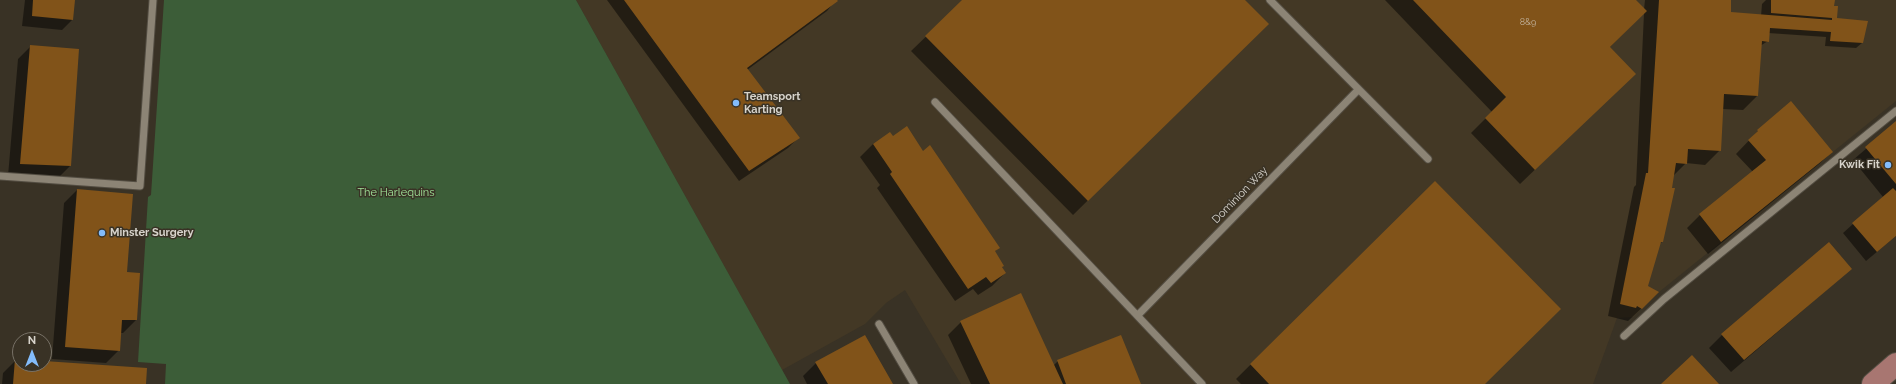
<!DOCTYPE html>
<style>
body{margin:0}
#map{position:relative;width:1896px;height:384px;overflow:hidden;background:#393225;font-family:Raleway,sans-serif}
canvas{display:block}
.north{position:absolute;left:12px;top:332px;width:40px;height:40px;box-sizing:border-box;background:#393225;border:1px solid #787267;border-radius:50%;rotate:0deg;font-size:11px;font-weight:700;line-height:16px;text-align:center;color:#d7d3cb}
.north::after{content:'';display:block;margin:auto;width:14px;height:18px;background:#83bcfb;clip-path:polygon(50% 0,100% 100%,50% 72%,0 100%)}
</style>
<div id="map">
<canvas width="1896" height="384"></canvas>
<div class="north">N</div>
</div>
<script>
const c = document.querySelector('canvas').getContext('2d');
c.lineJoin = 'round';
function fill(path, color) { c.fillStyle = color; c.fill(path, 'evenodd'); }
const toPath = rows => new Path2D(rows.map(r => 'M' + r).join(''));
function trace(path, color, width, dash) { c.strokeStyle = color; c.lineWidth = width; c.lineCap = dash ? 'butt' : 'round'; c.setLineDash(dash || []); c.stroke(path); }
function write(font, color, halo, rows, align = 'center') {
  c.font = font + ' Raleway,sans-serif'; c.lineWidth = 3; c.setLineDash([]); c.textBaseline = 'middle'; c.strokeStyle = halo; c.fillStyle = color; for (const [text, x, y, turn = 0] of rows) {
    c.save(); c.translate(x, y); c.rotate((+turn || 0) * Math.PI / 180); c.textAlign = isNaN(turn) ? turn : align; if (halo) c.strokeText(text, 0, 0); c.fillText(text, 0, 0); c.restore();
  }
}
fill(toPath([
 [576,0,1896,0,1896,101,1659,292,1633,317,1617,318,1593,384,961,384,905,290,886,303,865,324,782,370]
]), '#433825');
fill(toPath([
 [164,0,576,0,790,384,165,384,166,364,138,362,148,197,151,195]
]), '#3c5d38');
fill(toPath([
 [25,0,74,0,72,20,62,30,22,26],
 [607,0,836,0,827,11,747,70,798,138,788,148,739,181],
 [964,0,1244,0,1267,24,1073,215,911,51],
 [1385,0,1635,0,1644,9,1645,0,1731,0,1730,13,1761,16,1762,4,1766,0,1834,0,1833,7,1836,18,1862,43,1856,48,1825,46,1826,37,1768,33,1768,41,1760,46,1757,96,1743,110,1722,109,1720,150,1705,165,1686,163,1673,176,1662,242,1659,244,1647,286,1645,305,1628,321,1608,316,1634,187,1636,185,1644,13,1609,48,1620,88,1520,184,1471,133,1492,112],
 [31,46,70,166,57,179,8,176,18,59],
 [1791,103,1832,152,1819,164,1708,254,1687,228,1700,215,1753,172,1736,154,1758,131],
 [1896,123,1896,236,1866,261,1843,233,1883,197,1853,160],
 [892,138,923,152,998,248,994,252,1005,273,992,286,978,295,973,289,955,301,877,188,880,185,860,157,873,144],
 [1435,182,1484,384,1241,384,1236,379],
 [77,190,132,195,125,273,136,320,123,333,120,333,119,350,106,363,52,359,64,203],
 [1851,269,1731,372,1709,348,1722,335],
 [961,322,1054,365,1058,361,1139,384,971,384,948,335],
 [864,336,892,384,807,384,803,376,816,363],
 [16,360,20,360,20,364,44,364,44,362,145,384,2,384,3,373]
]), '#0007');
fill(toPath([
 [33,0,75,0,73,20,32,16],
 [624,0,837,0,838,1,747,68,800,138,749,171],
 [962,0,1245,0,1269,24,1088,201,925,36],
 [1413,0,1636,0,1647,11,1610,47,1636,74,1535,170,1485,118,1506,97],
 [1659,0,1731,0,1731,12,1832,20,1832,18,1771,13,1771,0,1835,0,1834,6,1838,6,1837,18,1868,21,1863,43,1830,41,1831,32,1770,28,1769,42,1762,41,1758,96,1724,94,1721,151,1688,149,1687,164,1676,163,1672,188,1675,188,1663,242,1661,242,1648,286,1659,292,1642,309,1637,306,1636,308,1620,304,1646,173,1648,173],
 [30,45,79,49,71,166,20,164],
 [1791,101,1833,152,1721,242,1699,214,1766,160,1748,140,1758,131,1757,130],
 [1896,121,1896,184,1865,147],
 [907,126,923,151,930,145,1000,248,995,251,1004,266,1002,267,1006,273,991,283,986,277,968,289,890,174,892,172,873,144,890,132,893,136],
 [1435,181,1561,309,1485,384,1269,384,1250,364],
 [1893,188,1896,191,1896,236,1877,252,1852,223],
 [77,189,133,194,127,272,140,273,137,320,122,320,120,351,65,347],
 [1829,242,1852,269,1744,360,1721,334],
 [1021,293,1063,384,990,384,960,321],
 [865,335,893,384,828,384,815,362],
 [1121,335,1141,384,1066,384,1057,360],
 [1692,355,1719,384,1661,384],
 [15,359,20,359,20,364,44,364,44,361,147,368,146,384,13,384]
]), '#815319');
const minor = toPath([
 [1270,0,1428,159],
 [935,102,1202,384],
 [0,176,140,186,153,0],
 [1138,315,1358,90],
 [879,324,914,384],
 [1624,336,1664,299,1896,111]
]);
const major = toPath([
 [1873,384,1896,364]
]);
trace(minor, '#534d42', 9);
trace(major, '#534d42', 24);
trace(minor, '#8c8475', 7);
trace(major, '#a87671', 22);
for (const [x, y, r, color] of [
 [736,103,4,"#83bcfb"],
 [1888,165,4,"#83bcfb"],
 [102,233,4,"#83bcfb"]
]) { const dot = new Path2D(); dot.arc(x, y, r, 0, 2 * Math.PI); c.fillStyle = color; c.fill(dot); trace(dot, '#393225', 1.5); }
write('9px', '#c2b39e', null, [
 ["8&9",1528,22]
]);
write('bold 11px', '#d7d3cb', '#393225', [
 ["Teamsport",744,97],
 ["Karting",744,110],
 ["Kwik Fit",1880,165,"right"],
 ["Minster Surgery",110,233]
], 'left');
write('11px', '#a0e499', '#393225', [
 ["The Harlequins",396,193]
]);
write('11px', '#d7d3cb', '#393225', [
 ["Dominion Way",1240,195,-46]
]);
</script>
